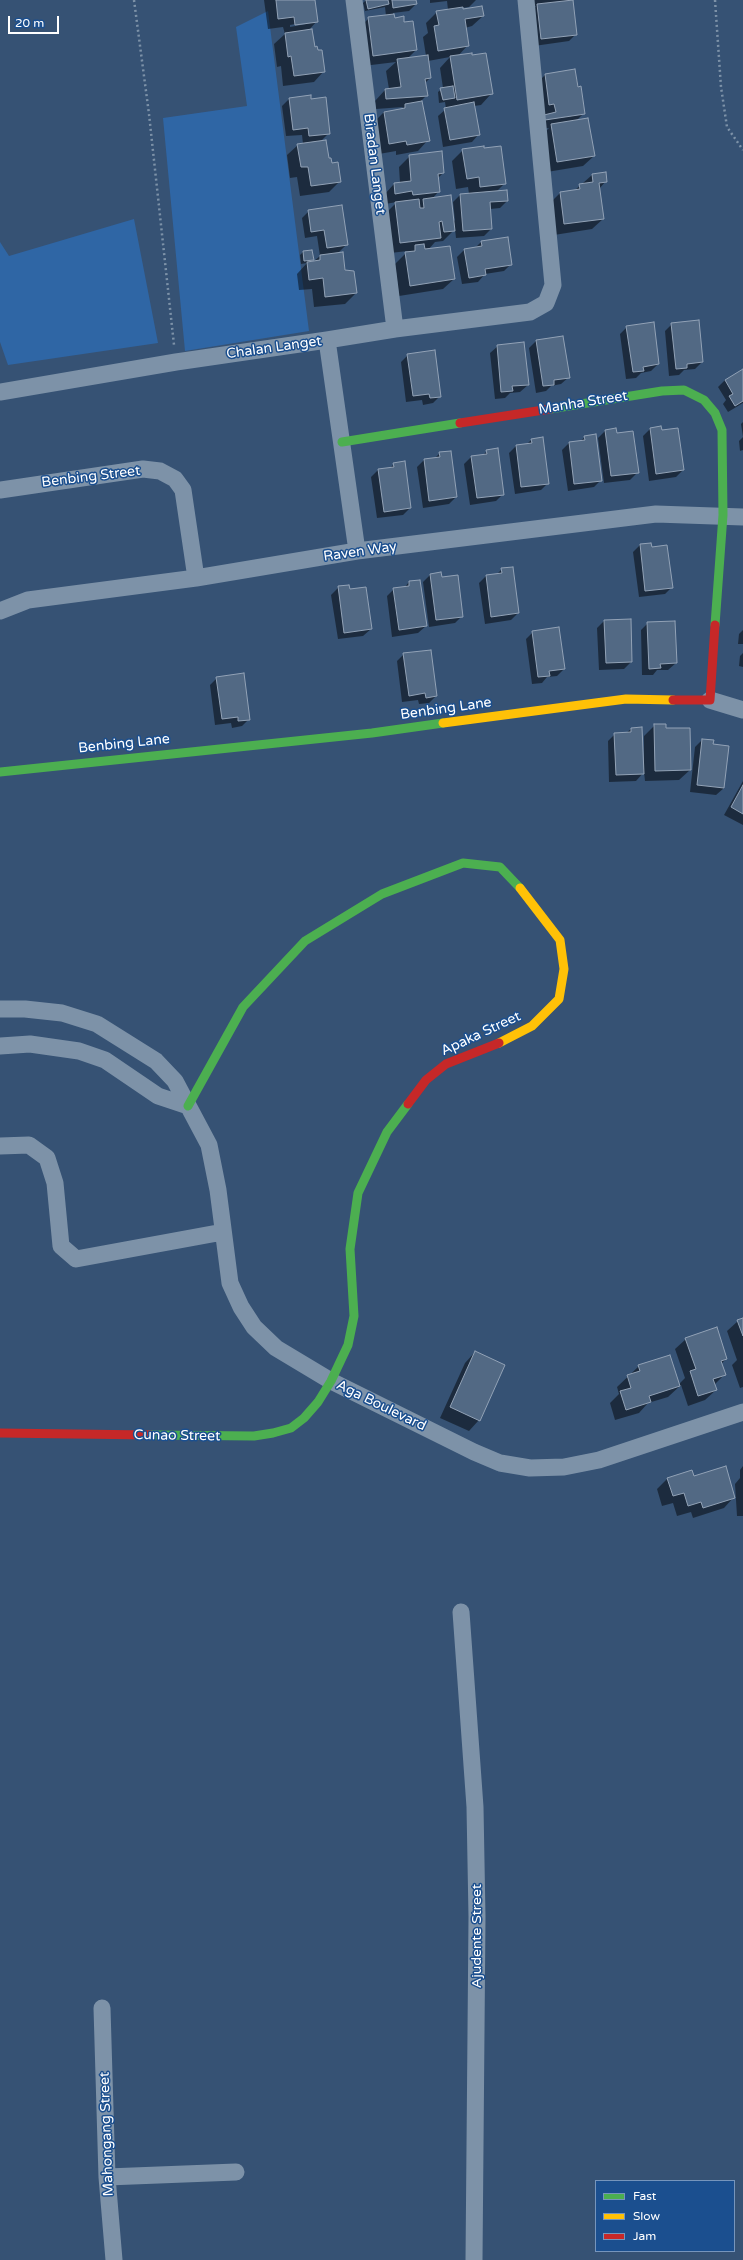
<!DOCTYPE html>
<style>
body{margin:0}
#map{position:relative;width:743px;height:2260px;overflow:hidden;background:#365274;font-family:"Varela Round",sans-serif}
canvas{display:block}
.legend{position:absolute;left:595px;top:2180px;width:140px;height:72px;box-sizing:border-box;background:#1b4f8f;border:1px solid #7695bc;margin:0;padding:5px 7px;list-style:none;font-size:12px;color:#fff}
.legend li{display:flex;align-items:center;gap:8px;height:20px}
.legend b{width:20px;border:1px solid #7695bc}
.scale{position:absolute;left:8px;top:16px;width:51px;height:18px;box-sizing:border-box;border:2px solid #fff;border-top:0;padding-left:5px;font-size:12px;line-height:14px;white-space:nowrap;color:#fff;-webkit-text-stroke:3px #1b4f8f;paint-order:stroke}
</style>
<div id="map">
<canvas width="743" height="2260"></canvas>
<ul class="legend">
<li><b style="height:5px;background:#4caf50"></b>Fast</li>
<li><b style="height:5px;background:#ffc107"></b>Slow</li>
<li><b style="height:5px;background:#c62828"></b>Jam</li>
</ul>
<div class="scale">20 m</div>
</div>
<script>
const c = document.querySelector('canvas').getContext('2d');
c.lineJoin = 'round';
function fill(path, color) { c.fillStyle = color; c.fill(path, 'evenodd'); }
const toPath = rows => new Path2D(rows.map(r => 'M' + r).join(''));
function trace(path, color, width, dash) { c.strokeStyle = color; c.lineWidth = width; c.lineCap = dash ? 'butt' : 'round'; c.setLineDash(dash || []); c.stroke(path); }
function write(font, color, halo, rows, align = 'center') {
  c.font = font + ' "Varela Round",sans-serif'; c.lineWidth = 3; c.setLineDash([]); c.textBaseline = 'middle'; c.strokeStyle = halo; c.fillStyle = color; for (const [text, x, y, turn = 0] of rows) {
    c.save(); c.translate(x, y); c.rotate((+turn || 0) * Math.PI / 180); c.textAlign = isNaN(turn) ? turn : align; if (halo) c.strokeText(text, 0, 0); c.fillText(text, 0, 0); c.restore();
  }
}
fill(toPath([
 [268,11,309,331,185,351,163,118,247,106,236,27],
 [134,219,158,343,8,365,0,342,0,242,9,256]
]), '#2f66a5');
fill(toPath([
 [264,0,314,0,317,21,308,31,324,71,314,82,283,86,281,66,277,67,274,44,285,34,283,27,268,29],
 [306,22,306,24,290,27,290,25],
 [366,0,415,0,416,4,409,11,393,13,394,19,404,23,416,50,407,59,426,56,423,37,428,33,426,23,437,12,448,10,447,1,430,3,430,0,476,0,469,7,462,8,463,10,483,16,472,26,465,28,468,45,458,56,491,94,481,105,474,106,479,134,472,142,443,147,438,116,446,109,445,102,439,103,438,92,443,88,440,68,450,57,428,61,430,78,425,83,427,95,419,103,428,140,418,151,396,155,396,151,379,154,373,123,384,112,401,110,403,107,376,109,375,101,385,90,389,89,386,71,396,62,363,66,358,29,369,18,386,16,385,7,365,11,363,3],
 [520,0,568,0,576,34,569,41,534,46,530,12,536,6,520,8],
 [575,70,584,113,576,121,594,156,583,166,547,172,541,136,549,128,534,130,534,86,545,75],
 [289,99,310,100,329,133,321,141,340,181,329,192,300,196,297,177,290,178,287,155,298,145,303,144,302,135,286,136,282,106],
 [463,150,505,183,496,192,507,201,500,208,490,209,491,229,484,236,456,238,455,229,443,241,435,242,428,250,454,279,443,289,399,296,395,264,408,251,390,253,385,214,397,202,385,204,384,195,394,184,400,183,399,167,410,156,443,173,437,179,439,191,432,199,455,221,453,202,460,195,469,194,468,187,456,189,452,161],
 [592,175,606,181,599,189,603,219,592,229,554,235,549,204,560,193,574,191],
 [309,211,347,244,338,253,356,293,345,304,314,307,312,289,299,290,297,274,307,263,301,264,300,255,303,252,312,251,313,260,310,263,313,262,320,256,317,236,305,238,302,218],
 [507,238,511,264,504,271,485,274,478,282,462,284,457,257,464,250,475,248,481,242],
 [672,324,702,362,695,369,684,370,679,375,669,376,665,331],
 [627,327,658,364,651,371,641,373,636,378,626,379,620,334],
 [562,337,569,377,561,384,551,386,546,391,536,393,529,348,536,341],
 [498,346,528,385,520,392,510,393,505,398,495,399,490,353],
 [408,355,440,396,433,403,423,405,422,400,406,402,401,362],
 [743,370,743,403,728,412,723,404,726,400,718,387,725,380],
 [743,422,743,450,740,451,739,441,743,437,741,424],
 [650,429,683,470,676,477,649,481,643,436],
 [605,431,616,434,638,472,630,480,604,483,598,438],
 [585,437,601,480,594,487,568,491,562,450,569,443,579,442],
 [532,439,548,483,541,490,515,494,509,453,516,446,526,445],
 [487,451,503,494,496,501,470,505,464,464,471,457,482,456],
 [440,453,456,497,449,504,423,508,417,467,424,460,435,458],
 [394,464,410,508,403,515,377,518,371,477,378,470,389,469],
 [640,545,672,587,665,594,639,597,633,552],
 [502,569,518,613,511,620,485,624,479,583,486,576,496,575],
 [440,573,462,616,455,623,429,627,423,582,430,575],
 [409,582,426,626,418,633,392,637,387,596,394,589,404,588],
 [339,587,349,590,371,629,363,636,338,639,331,595],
 [604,621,631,662,624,669,599,670,597,628],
 [648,623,676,663,668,670,657,670,653,675,642,675,641,630],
 [743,630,743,644,738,644,739,634],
 [533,632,564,669,557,676,547,677,542,683,532,684,526,639],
 [743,653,743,667,739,666,740,656],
 [404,654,436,696,429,703,419,704,418,700,402,702,397,661],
 [217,678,249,719,242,726,232,728,231,723,215,725,210,685],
 [655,725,665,729,690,770,679,780,645,781,644,772,636,781,609,782,608,741,615,734,626,733,631,729,641,728,642,769,644,769,644,736],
 [702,740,712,745,724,788,716,795,690,792,695,747],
 [743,781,743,825,724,815],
 [743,1319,743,1387,740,1388,732,1365,737,1360,727,1331,738,1321],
 [686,1339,726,1359,721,1364,725,1374,714,1385,716,1390,705,1400,688,1406,681,1385,668,1397,648,1403,639,1413,615,1420,610,1403,619,1394,617,1387,639,1366,679,1384,685,1378,675,1349],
 [475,1352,479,1420,469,1431,440,1418,465,1363],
 [743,1466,743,1516,737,1516,735,1484,740,1478,740,1470],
 [693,1477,734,1497,724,1508,693,1518,691,1512,677,1516,673,1503,662,1506,657,1489,668,1478]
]), '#0007');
const building = toPath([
 [276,0,315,0,318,22,295,25,294,17,278,19,276,0],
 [366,0,388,0,389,4,368,9,366,0],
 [392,0,416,0,417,4,393,8,392,0],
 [573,0,577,35,541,39,537,4,573,0],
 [482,6,484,16,465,19,469,46,438,51,434,26,439,25,436,11,463,7,463,9,482,6],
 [394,14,395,18,404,16,404,22,413,21,417,50,373,56,368,17,394,14],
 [312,29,315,47,317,46,318,50,322,50,325,72,294,76,291,56,288,57,285,33,312,29],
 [472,53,472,55,486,53,493,94,457,100,450,56,472,53],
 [428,55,431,78,425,79,428,96,386,99,385,89,401,87,397,59,428,55],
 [575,69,578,87,581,86,585,114,545,120,544,115,556,112,554,104,549,105,545,74,575,69],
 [453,86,455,98,443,100,440,88,453,86],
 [311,95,311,99,326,97,330,134,309,136,308,128,293,130,289,98,311,95],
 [422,101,430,141,407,145,406,141,389,144,384,112,405,108,405,104,422,101],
 [474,102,480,135,450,140,444,108,474,102],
 [588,118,595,156,557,162,551,124,588,118],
 [326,140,329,158,331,158,332,163,338,162,341,182,311,186,308,167,301,167,297,144,326,140],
 [484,146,484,148,501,146,506,184,480,187,479,177,467,179,462,149,484,146],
 [442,151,444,173,438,174,440,192,413,195,412,191,395,194,394,183,411,181,409,155,442,151],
 [606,172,607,182,599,183,604,219,564,224,560,192,580,189,579,184,593,182,592,174,606,172],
 [507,190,508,201,490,202,492,229,463,231,460,194,507,190],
 [451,195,455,231,444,232,442,221,439,222,441,238,400,243,395,202,419,199,420,208,424,208,423,199,451,195],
 [342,205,348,245,327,248,324,230,311,232,308,210,342,205],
 [508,237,512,265,485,269,486,275,469,278,464,249,482,246,481,241,508,237],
 [424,244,425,249,450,246,455,279,410,286,405,252,415,251,415,245,424,244],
 [312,250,314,260,304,261,303,251,312,250],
 [343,252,345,270,354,271,357,293,325,297,323,278,309,280,307,262,320,260,320,255,343,252],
 [699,320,703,362,687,364,687,368,676,369,671,323,699,320],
 [654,322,659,364,643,367,644,371,633,372,626,326,654,322],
 [563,336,570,378,554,380,554,385,543,386,536,340,563,336],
 [524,342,529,385,512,386,513,391,501,392,497,345,524,342],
 [435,350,441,397,430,398,429,394,413,396,407,354,435,350],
 [743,369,743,401,735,406,729,396,733,394,725,380,743,369],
 [661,426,662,430,678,428,684,470,656,474,650,428,661,426],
 [616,428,617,433,633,431,639,473,611,476,605,430,616,428],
 [596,434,602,481,574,484,569,442,585,440,584,436,596,434],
 [543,437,549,484,521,487,516,445,532,443,531,439,543,437],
 [498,448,504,495,477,498,471,456,487,454,486,450,498,448],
 [451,451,457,497,429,501,424,459,440,457,439,452,451,451],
 [405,461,411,508,384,512,378,469,394,467,393,463,405,461],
 [651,543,652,547,667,545,673,588,645,591,640,544,651,543],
 [513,567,519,613,491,617,486,575,502,573,501,568,513,567],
 [441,572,442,577,458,575,463,617,436,620,430,574,441,572],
 [420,580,427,626,399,630,393,588,409,586,409,581,420,580],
 [349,585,350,589,366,587,372,629,344,633,338,586,349,585],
 [631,619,632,662,606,663,604,620,631,619],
 [675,621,677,663,660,664,661,668,649,669,647,622,675,621],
 [559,627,565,669,549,671,550,676,538,677,532,631,559,627],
 [431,650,437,696,426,698,425,693,409,696,403,653,431,650],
 [244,673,250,720,238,721,238,717,222,719,216,677,244,673],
 [654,724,666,724,666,728,690,728,691,770,655,771,654,724],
 [642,727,644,774,616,775,614,733,631,732,631,728,642,727],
 [702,739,714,740,713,744,729,746,724,788,697,785,702,739],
 [743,785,743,814,731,807,743,785],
 [743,1318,743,1336,737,1320,743,1318],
 [717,1327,727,1359,721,1361,726,1375,713,1379,717,1390,698,1396,690,1371,696,1369,685,1338,717,1327],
 [475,1351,505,1365,480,1421,450,1407,475,1351],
 [670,1355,680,1386,649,1396,651,1402,626,1410,620,1391,631,1388,627,1375,640,1371,638,1365,670,1355],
 [726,1466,735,1498,703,1508,701,1502,688,1506,684,1493,673,1496,667,1478,692,1470,694,1476,726,1466]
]);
fill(building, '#526984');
trace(building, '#92a2b6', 1);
trace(toPath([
 [134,0,149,114,174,345],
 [715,0,721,87,727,127,743,150]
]), '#7d92a8', 2.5, [2, 3]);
trace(toPath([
 [354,0,395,329],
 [327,340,357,551],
 [0,392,176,362,327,340,395,329,530,312,546,303,553,285,526,0],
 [0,490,143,469,160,471,175,479,183,490,196,578],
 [0,611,28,600,196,578,357,551,656,514,743,517],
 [710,700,743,710],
 [0,1009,25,1009,62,1013,97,1024,156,1061,175,1081,209,1145,218,1190,230,1283,241,1307,254,1327,276,1348,331,1381,474,1452,500,1463,530,1468,564,1467,599,1460,743,1412],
 [0,1046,30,1044,79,1051,105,1060,158,1096,188,1106],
 [0,1146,29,1145,47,1158,55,1183,61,1246,76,1259,223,1232],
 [461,1612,475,1807,477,1917,474,2260],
 [102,2008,107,2177,114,2260],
 [107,2177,236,2172]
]), '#7d92a8', 17);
trace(toPath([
 [550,409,662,391,684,390,704,400,715,413,722,430,723,515,715,625],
 [342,442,460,423],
 [0,772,372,733,443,723],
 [188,1106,243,1007,305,941,382,894,463,863,500,867,520,888],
 [150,1435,254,1436,273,1433,291,1428,304,1418,318,1402,331,1381,348,1345,354,1316,350,1249,358,1193,387,1132,408,1104]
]), '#4caf50', 9);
trace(toPath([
 [443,723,626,699,673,700],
 [499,1043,532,1026,559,999,564,969,560,940,520,888]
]), '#ffc107', 9);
trace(toPath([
 [460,423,550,409],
 [673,700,710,700,715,625],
 [408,1104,426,1080,446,1064,499,1043],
 [0,1433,150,1435]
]), '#c62828', 9);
write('14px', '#fff', '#1b4f8f', [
 ["Biradan Langet",374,164,83],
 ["Chalan Langet",274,348,-8],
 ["Manha Street",583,403,-9],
 ["Benbing Street",91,477,-7],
 ["Raven Way",360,552,-8],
 ["Benbing Lane",446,709,-8],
 ["Benbing Lane",124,744,-6],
 ["Apaka Street",481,1034,-25],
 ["Aga Boulevard",381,1406,26],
 ["Cunao Street",177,1436,1],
 ["Ajudente Street",477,1936,-90],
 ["Mahongang Street",107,2134,-92]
]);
</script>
